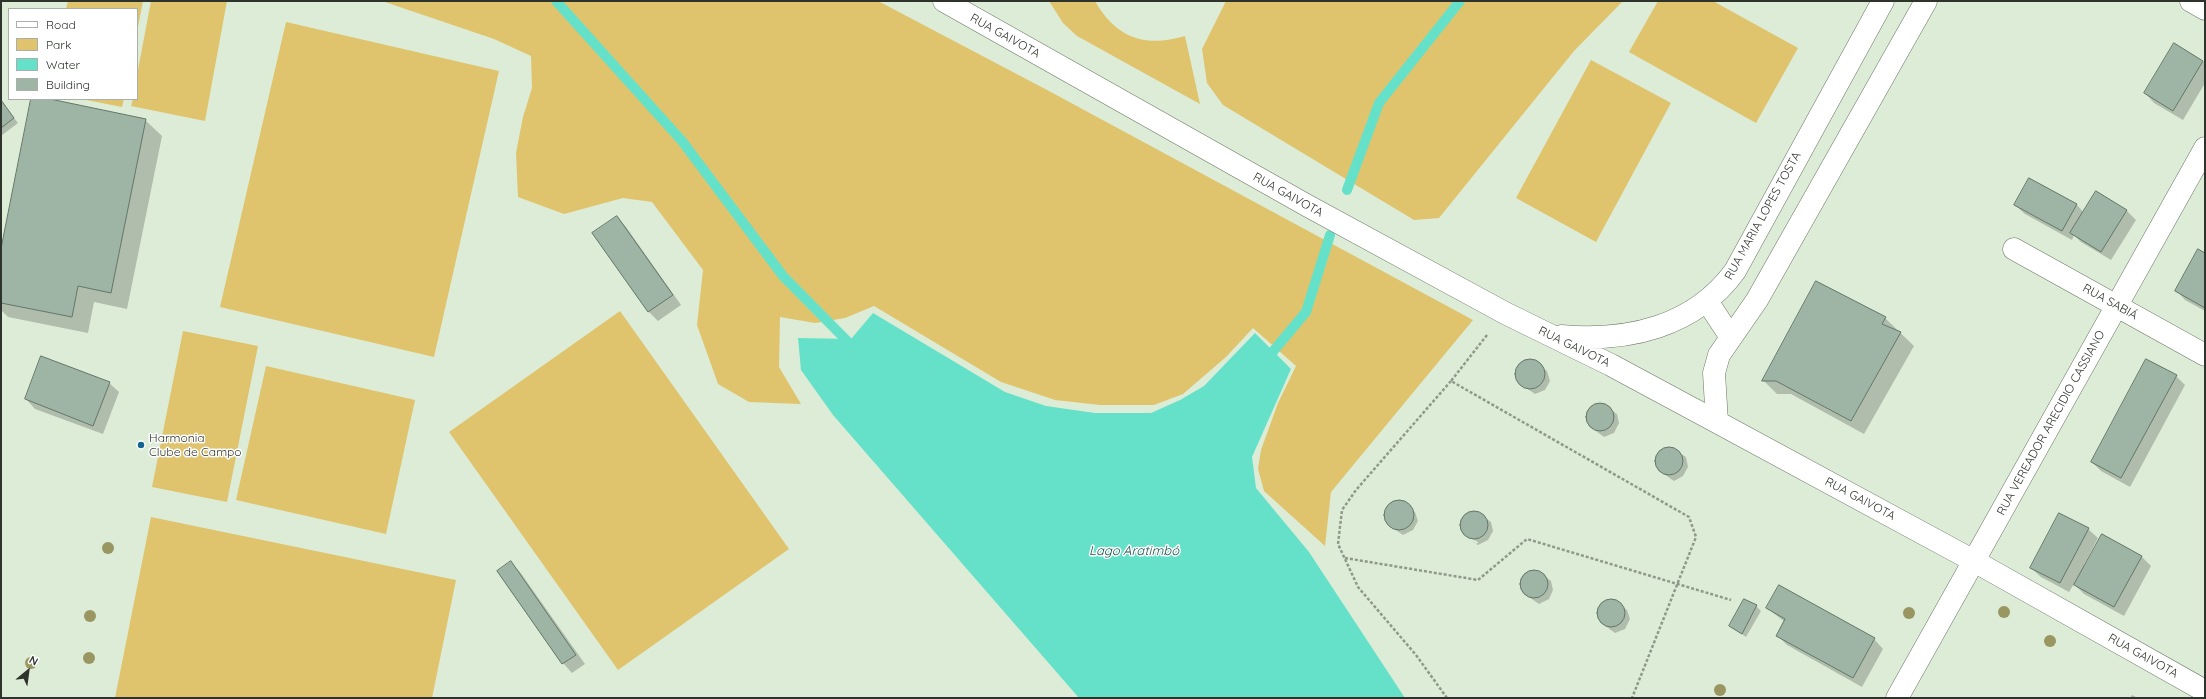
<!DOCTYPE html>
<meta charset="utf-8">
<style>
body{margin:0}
#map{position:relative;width:2206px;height:699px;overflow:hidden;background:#ddecd7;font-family:Quicksand,sans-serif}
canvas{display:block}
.frame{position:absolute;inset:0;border:2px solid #2e342c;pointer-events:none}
.legend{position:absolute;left:8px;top:8px;width:130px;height:92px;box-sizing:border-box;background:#fff;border:1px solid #abaeab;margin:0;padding:5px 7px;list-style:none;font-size:12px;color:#2e342c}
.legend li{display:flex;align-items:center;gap:8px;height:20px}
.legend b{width:20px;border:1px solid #abaeab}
.north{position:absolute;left:8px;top:651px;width:40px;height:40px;-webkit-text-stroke:3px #fff;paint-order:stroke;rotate:29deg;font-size:11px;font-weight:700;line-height:16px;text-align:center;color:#2e342c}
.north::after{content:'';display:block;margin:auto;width:14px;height:18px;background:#2e342c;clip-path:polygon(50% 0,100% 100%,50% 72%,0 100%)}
</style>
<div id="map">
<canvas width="2206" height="699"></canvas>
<div class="frame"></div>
<ul class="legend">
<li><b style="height:5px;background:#fff"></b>Road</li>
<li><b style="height:11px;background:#dfc46d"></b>Park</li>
<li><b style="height:11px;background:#66e1c9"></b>Water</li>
<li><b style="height:11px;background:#9eb4a5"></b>Building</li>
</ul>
<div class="north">N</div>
</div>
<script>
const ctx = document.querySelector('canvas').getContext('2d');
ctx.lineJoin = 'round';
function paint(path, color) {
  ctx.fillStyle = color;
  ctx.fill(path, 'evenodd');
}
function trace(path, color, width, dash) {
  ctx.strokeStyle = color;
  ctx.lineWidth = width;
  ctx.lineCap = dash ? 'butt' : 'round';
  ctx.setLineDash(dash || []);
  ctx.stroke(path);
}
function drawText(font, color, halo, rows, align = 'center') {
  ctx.font = font + ' Quicksand,sans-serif';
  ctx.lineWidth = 3;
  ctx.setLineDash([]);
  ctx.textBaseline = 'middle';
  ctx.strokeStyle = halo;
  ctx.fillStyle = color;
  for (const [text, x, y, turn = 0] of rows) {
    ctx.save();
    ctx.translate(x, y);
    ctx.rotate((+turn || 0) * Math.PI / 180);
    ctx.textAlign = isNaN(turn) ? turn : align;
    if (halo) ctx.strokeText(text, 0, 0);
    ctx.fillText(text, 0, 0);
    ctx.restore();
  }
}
const green = new Path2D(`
 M68,1H143L137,32V9H66Z
 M151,1H227L205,121L131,106L133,99H137V75Z
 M382,1H878L1049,91L1473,320L1331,492L1325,546L1264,491L1258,469L1261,450L1278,403L1296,366L1253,328L1226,357L1183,394L1154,405H1100L1055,400L1001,382L874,306L845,318L815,323L780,317L779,367L801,404L749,402L718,384L697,325L703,270L652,202L623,198L564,214L518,197L516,153L523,117L532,88L531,56L494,39Z
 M1049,1H1095C1116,38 1145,48 1185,36L1200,104L1077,36L1063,23Z
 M1226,1H1623L1574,51L1439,218L1414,220L1223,105L1207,83L1202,49Z
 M1658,1H1713L1798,48L1756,123L1629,52Z
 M286,22L499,71L434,357L220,307Z
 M1591,60L1671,103L1596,242L1516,198Z
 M81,99H124L122,107Z
 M620,311L789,549L618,670L449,432Z
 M183,331L258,346L227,502L152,487Z
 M266,366L415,400L386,534L236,500Z
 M151,517L456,580L432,698H115Z`);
const water = new Path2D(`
 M873,313L1005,392L1046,406L1095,413H1151L1180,400L1204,386L1255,333L1291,369L1252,457L1256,488L1309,552L1405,698H1079L833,415L801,370L798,338L851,339Z`);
const shadow = new Path2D(`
 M2203,61L2205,64V83L2183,120L2154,103L2145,93Z
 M32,99H45L145,120L162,136L127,309L94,302L88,333L8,317L1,310V254Z
 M1,101L18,123L1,136Z
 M2029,179L2077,205L2084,213L2126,210L2136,220L2111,260L2081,242L2074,235L2072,240L2025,214L2015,205Z
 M617,217L626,227L681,305L658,321L649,312L594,234Z
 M2205,254V311L2185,300L2176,290Z
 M1885,318L1914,346L1864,434L1791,394H1777L1764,381Z
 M1531,360L1547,371L1550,381L1545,390L1535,394L1519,383L1517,371L1522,362Z
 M2176,376L2185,385L2130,487L2101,471L2092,462Z
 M109,383L119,392L103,434L35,409L26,399Z
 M1601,403L1617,414L1619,423L1614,433L1604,437L1589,426L1587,414L1592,405Z
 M1670,447L1686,457L1688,467L1683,476L1674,481L1658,470L1656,458L1661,449Z
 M1399,500L1415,512L1418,521L1413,530L1403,535L1387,524L1385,512L1391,502Z
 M1475,511L1491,522L1493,531L1488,540L1478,545L1468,539L1477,544L1478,542L1463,534L1461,522L1466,513Z
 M2088,529L2098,538L2084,565L2085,566L2102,535L2142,557L2151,566L2124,616L2084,594L2074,584L2069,592L2041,577L2031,568Z
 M510,562L520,572L585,664L572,673L563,663Z
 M1535,570L1551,581L1553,590L1549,599L1539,604L1523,593L1521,581L1527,572Z
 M1611,599L1627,610L1630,619L1625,629L1615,633L1600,622L1597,610L1603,601Z
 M1756,606L1761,611L1746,637L1730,626Z
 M1767,608L1874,639L1883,649L1862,687L1787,645L1777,635L1785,622Z
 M2132,695L2138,698H2130Z`);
const stream = new Path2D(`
 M556,1L682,141L783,276L854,348
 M1347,190L1379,103L1460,1
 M1265,361L1306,312L1330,235`);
const building = new Path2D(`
 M2174,43L2203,61L2173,111L2144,93Z
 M31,99H50L146,119L111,293L78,286L72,317L1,303V249Z
 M1,100L14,118L1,128Z
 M2029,178L2077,204L2062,231L2014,205Z
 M2096,191L2127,210L2101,252L2070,233Z
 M617,216L673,295L648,312L592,233Z
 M2198,249L2205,253V308L2175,291Z
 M1816,281L1886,317L1882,324L1901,332L1851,421L1776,381H1762Z
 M41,356L110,382L93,426L25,399Z
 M2146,359L2177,375L2121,478L2091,462Z
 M1515 374a15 15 0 1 1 30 0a15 15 0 1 1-30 0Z
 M1586 417a14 14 0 1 1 28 0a14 14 0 1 1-28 0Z
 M1655 461a14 14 0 1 1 28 0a14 14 0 1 1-28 0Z
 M1384 515a15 15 0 1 1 30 0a15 15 0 1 1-30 0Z
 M1460 525a14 14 0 1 1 28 0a14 14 0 1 1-28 0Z
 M2059,513L2089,528L2060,583L2030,568Z
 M2102,534L2142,556L2114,607L2074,585Z
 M511,561L576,655L562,664L497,571Z
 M1520 584a14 14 0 1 1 28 0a14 14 0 1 1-28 0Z
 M1779,585L1875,638L1853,678L1776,636L1785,619L1766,608Z
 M1597 613a14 14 0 1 1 28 0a14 14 0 1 1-28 0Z
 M1744,599L1757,605L1742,634L1729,626Z`);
const path = new Path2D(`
 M1487,335L1451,381L1689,517L1696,537L1632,698
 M1345,558L1478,580L1527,539L1731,600
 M1447,698L1416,655L1358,587L1338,544L1342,510L1356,490L1451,381`);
const minor = new Path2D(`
 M944,1L1308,206L1505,313L1611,365L1717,422L1974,561L2205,691
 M2191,1L2205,9
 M2014,249L2205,355
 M1707,301L1730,336
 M1561,336C1628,342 1694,327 1735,271L1883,1
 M1717,422L1714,373L1719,355L1757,300L1926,1
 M1897,698L2205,148`);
const trees = [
 [108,548],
 [2004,612],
 [1909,613],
 [90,616],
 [2050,641],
 [89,658],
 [31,663],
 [1720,690]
];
const markers = [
 [141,445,4,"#136496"]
];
const streetNames = [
 ["RUA GAIVOTA",1005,36,29],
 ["RUA GAIVOTA",1288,195,29],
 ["RUA MARIA LOPES TOSTA",1763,216,-61],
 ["RUA SABIÁ",2110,302,29],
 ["RUA GAIVOTA",1574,347,26],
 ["RUA VEREADOR ARECIDIO CASSIANO",2051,423,-61],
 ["RUA GAIVOTA",1860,499,28],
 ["RUA GAIVOTA",2143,656,29]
];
const poiNames = [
 ["Harmonia",149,438],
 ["Clube de Campo",149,452]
];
const waterNames = [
 ["Lago Aratimbó",1134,551]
];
paint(green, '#dfc46d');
paint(water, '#66e1c9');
paint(shadow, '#0003');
trace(stream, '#66e1c9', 10);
paint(building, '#9eb4a5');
trace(building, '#627669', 1);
trace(minor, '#687562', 23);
trace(path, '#8e9989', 2.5, [3, 2]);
trace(minor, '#fff', 22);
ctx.fillStyle = '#999662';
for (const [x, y] of trees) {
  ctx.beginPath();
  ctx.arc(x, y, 6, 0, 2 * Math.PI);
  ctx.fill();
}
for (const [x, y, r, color] of markers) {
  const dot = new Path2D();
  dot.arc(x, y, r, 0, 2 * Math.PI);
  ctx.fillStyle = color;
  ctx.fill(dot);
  trace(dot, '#fff', 1.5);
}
drawText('12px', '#2e342c', '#fff', streetNames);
drawText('12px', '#2e342c', '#fff', poiNames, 'left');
drawText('italic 13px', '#1c5147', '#fff', waterNames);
</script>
